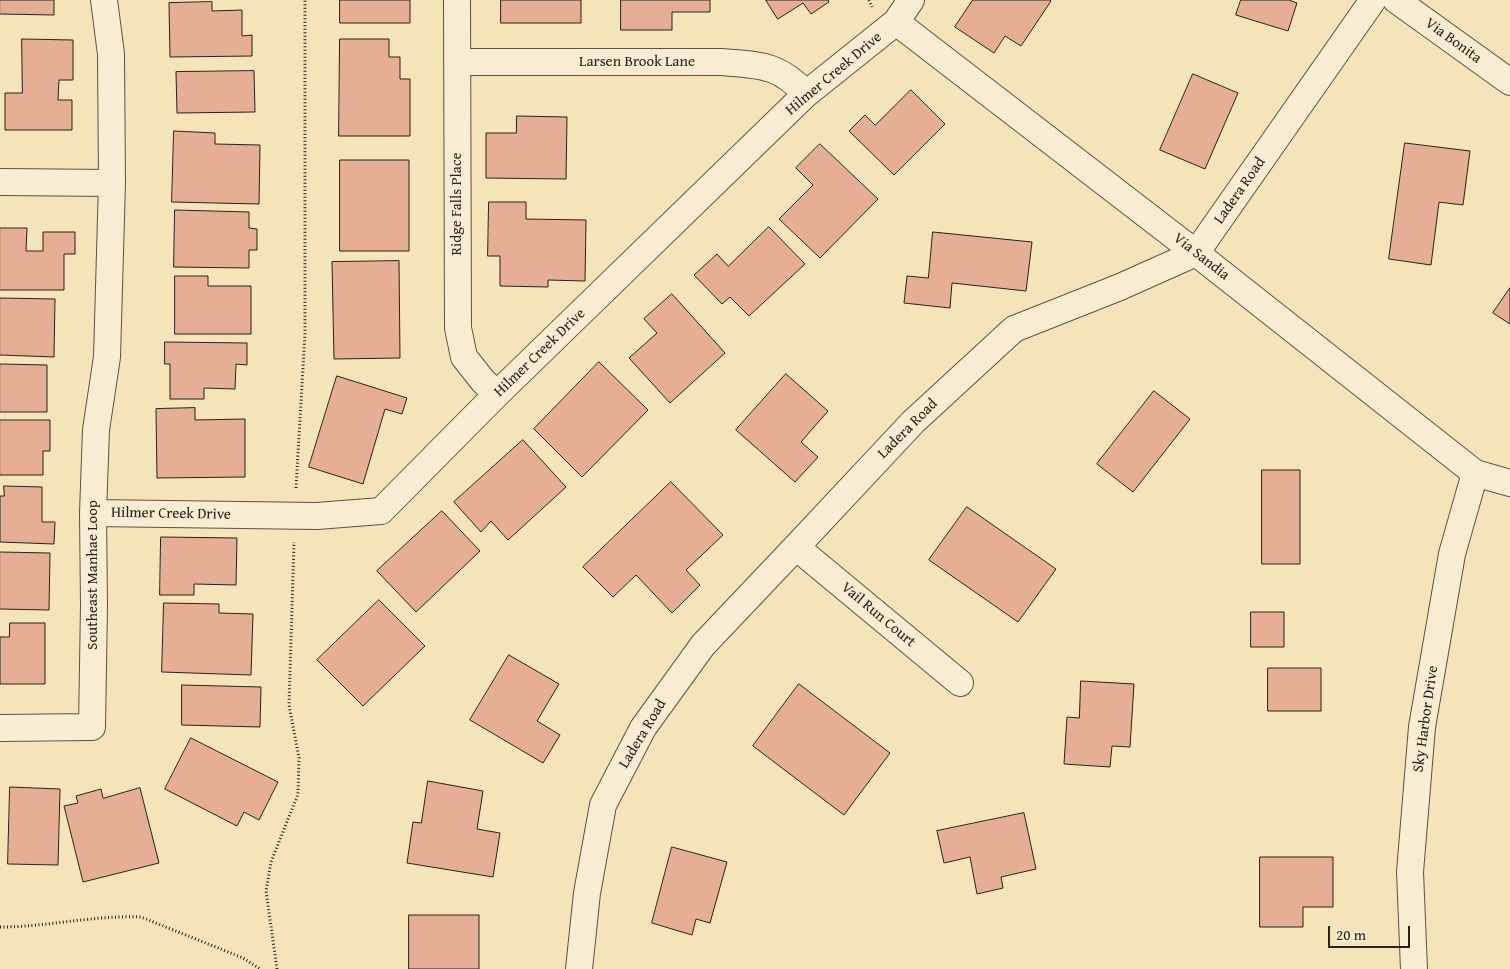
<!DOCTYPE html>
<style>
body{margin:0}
#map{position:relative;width:1510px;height:969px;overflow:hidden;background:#f5e3b9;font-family:"Gentium Book Plus",serif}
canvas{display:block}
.scale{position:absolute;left:1328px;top:926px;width:82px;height:22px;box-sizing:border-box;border:2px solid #2a2119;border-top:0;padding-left:6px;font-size:15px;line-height:18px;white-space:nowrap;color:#2a2119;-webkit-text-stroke:4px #f8edd2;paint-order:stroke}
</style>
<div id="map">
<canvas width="1510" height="969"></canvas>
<div class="scale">20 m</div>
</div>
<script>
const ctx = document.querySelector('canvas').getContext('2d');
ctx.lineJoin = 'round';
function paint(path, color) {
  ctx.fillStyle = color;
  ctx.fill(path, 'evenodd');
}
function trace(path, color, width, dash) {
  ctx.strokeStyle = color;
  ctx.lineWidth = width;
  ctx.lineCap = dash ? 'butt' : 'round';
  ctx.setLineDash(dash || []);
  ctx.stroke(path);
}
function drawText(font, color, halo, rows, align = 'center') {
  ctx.font = font + ' "Gentium Book Plus",serif';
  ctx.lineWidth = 4;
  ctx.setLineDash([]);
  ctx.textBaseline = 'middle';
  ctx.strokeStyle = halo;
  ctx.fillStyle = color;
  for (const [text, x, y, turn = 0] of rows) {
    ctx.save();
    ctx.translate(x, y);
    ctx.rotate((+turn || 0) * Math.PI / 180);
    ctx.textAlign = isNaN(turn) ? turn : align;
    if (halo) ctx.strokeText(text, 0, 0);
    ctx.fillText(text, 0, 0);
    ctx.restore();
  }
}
const building = new Path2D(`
 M0,0H54V15L0,14Z
 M340,0H410V23H340Z
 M501,0H581V23H501Z
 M621,0H710V12H672V30H621Z
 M766,0H828L829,2L811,14L803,3L778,19Z
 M973,0H1050L1051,1L1021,46L1005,36L994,53L955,27Z
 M1241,0H1289L1297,3L1288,31L1236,15Z
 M212,2V11L242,10V36L252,35V56L170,57L169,3Z
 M22,39L73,40V80H59L58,100H72V130H5V93H22Z
 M340,39H389V57H400V79H410V136H339Z
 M254,71L255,112L177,113L176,72Z
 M1193,74L1238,93L1205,169L1160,150Z
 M911,90L945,124L894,175L849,131L865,115L875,125Z
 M517,116L567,117L566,179L486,178V133H516Z
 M174,131L215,133V144L260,145L259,204L172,202Z
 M1405,143L1470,151L1463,205L1439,202L1431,265L1389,259Z
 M820,144L878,199L820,258L779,219L813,185L796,168Z
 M340,160H409V251H340Z
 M489,202H526V219L586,220L585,281L548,280V287L500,286V256H488Z
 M175,210L249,212V228L257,229V250H249V268L174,267Z
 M769,227L805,264L749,316L730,297L722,304L694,275L717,254L728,266Z
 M0,228H27L26,251H43V232H75V254H64V290H0Z
 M933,232L1032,242L1026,291L952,283L950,308L904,303L907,276L928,278Z
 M399,261L400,358L334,359L332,262Z
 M175,276H208V286H251V334H175Z
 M1510,288V324L1493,313Z
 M672,294L725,353L670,403L629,358L657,333L644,319Z
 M0,298L55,299L54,357L0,355Z
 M165,342L247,343V365L236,364L235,389L204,388V399H170V364H165Z
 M599,362L648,410L582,477L534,429Z
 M0,364L47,365V412H0Z
 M786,374L828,411L801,442L818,457L795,482L736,430Z
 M337,376L407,398L402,414L385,409L363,484L309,467Z
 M1154,391L1190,419L1133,492L1097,464Z
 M195,408V420L245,419V477L157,478L156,409Z
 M0,420H50V451H43V475H0Z
 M523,440L566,487L508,540L491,521L481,532L454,502Z
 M1262,470H1300V564H1262Z
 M671,482L723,535L686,570L700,585L672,613L636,575L613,597L583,567Z
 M4,486L42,487V522H55L54,544L0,542V496H4Z
 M967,507L1056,569L1018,622L929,560Z
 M442,511L480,551L416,612L377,571Z
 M161,537L237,538L236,585L194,584V595H160Z
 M0,552L50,553L49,610L0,609Z
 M379,600L425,646L363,706L317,660Z
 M164,603L219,604V613L253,614L251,675L162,672Z
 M1251,612H1284V647H1251Z
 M10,623H45V684H0V637H9Z
 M509,655L559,684L537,721L560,735L543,763L470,720Z
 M1268,668H1321V711H1268Z
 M1081,681L1134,684L1130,747L1112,746L1110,767L1064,764L1067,717L1079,718Z
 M799,684L890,753L844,815L753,746Z
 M182,685L261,687L260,727L182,725Z
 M191,738L278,782L259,820L244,812L237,826L165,789Z
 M428,781L483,791L477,829L500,833L493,877L407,863L413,822L421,823Z
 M10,787L60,789L58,865L8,864Z
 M140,788L159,863L83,882L64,806L78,803L76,796L101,789L103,798Z
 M1024,813L1036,869L1001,877L1003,888L977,894L970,857L944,863L937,831Z
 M672,847L727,862L710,923L696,919L692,935L652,923Z
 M1260,857H1333V907H1303V927H1260Z
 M409,915H479V969H409Z`);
const path = new Path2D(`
 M869,0L872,7
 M296,488L305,333V0
 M0,927C47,927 94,915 141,917L243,958L260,969
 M277,969L266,891L271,862L298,794L299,758L289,705L294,542`);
const street = new Path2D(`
 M457,0L458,328L464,357L483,381L497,394
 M1396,0L1510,82
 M896,22L1196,253L1475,473L1510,483
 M457,62H721C759,65 779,64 806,94
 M0,182L112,183
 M93,513L317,516L381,511L497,394L806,94L896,22L911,0
 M796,547L960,683
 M0,728L92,727L94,605L93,513L96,430L107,357L112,183L111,54L104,0
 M579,969L587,893L603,805L643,728L703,645L796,547L913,422L1014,329L1120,287L1196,253L1373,0
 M1414,969L1410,872L1422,727L1452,554L1475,473`);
const streetNames = [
 ["Via Bonita",1453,41,36],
 ["Larsen Brook Lane",637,62],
 ["Hilmer Creek Drive",834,74,-40],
 ["Ladera Road",1240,191,-55],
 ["Ridge Falls Place",457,204,-90],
 ["Via Sandia",1201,257,38],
 ["Hilmer Creek Drive",540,353,-44],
 ["Ladera Road",908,429,-45],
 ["Hilmer Creek Drive",171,514,1],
 ["Southeast Manhae Loop",93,575,-90],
 ["Vail Run Court",878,615,40],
 ["Sky Harbor Drive",1426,719,-82],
 ["Ladera Road",643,734,-59]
];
paint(building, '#e5ae95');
trace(building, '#2a2119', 1);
trace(street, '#5d5241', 28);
trace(path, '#2a2119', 3, [1, 2.5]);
trace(street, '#f8edd2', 26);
drawText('15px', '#2a2119', '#f8edd2', streetNames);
</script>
